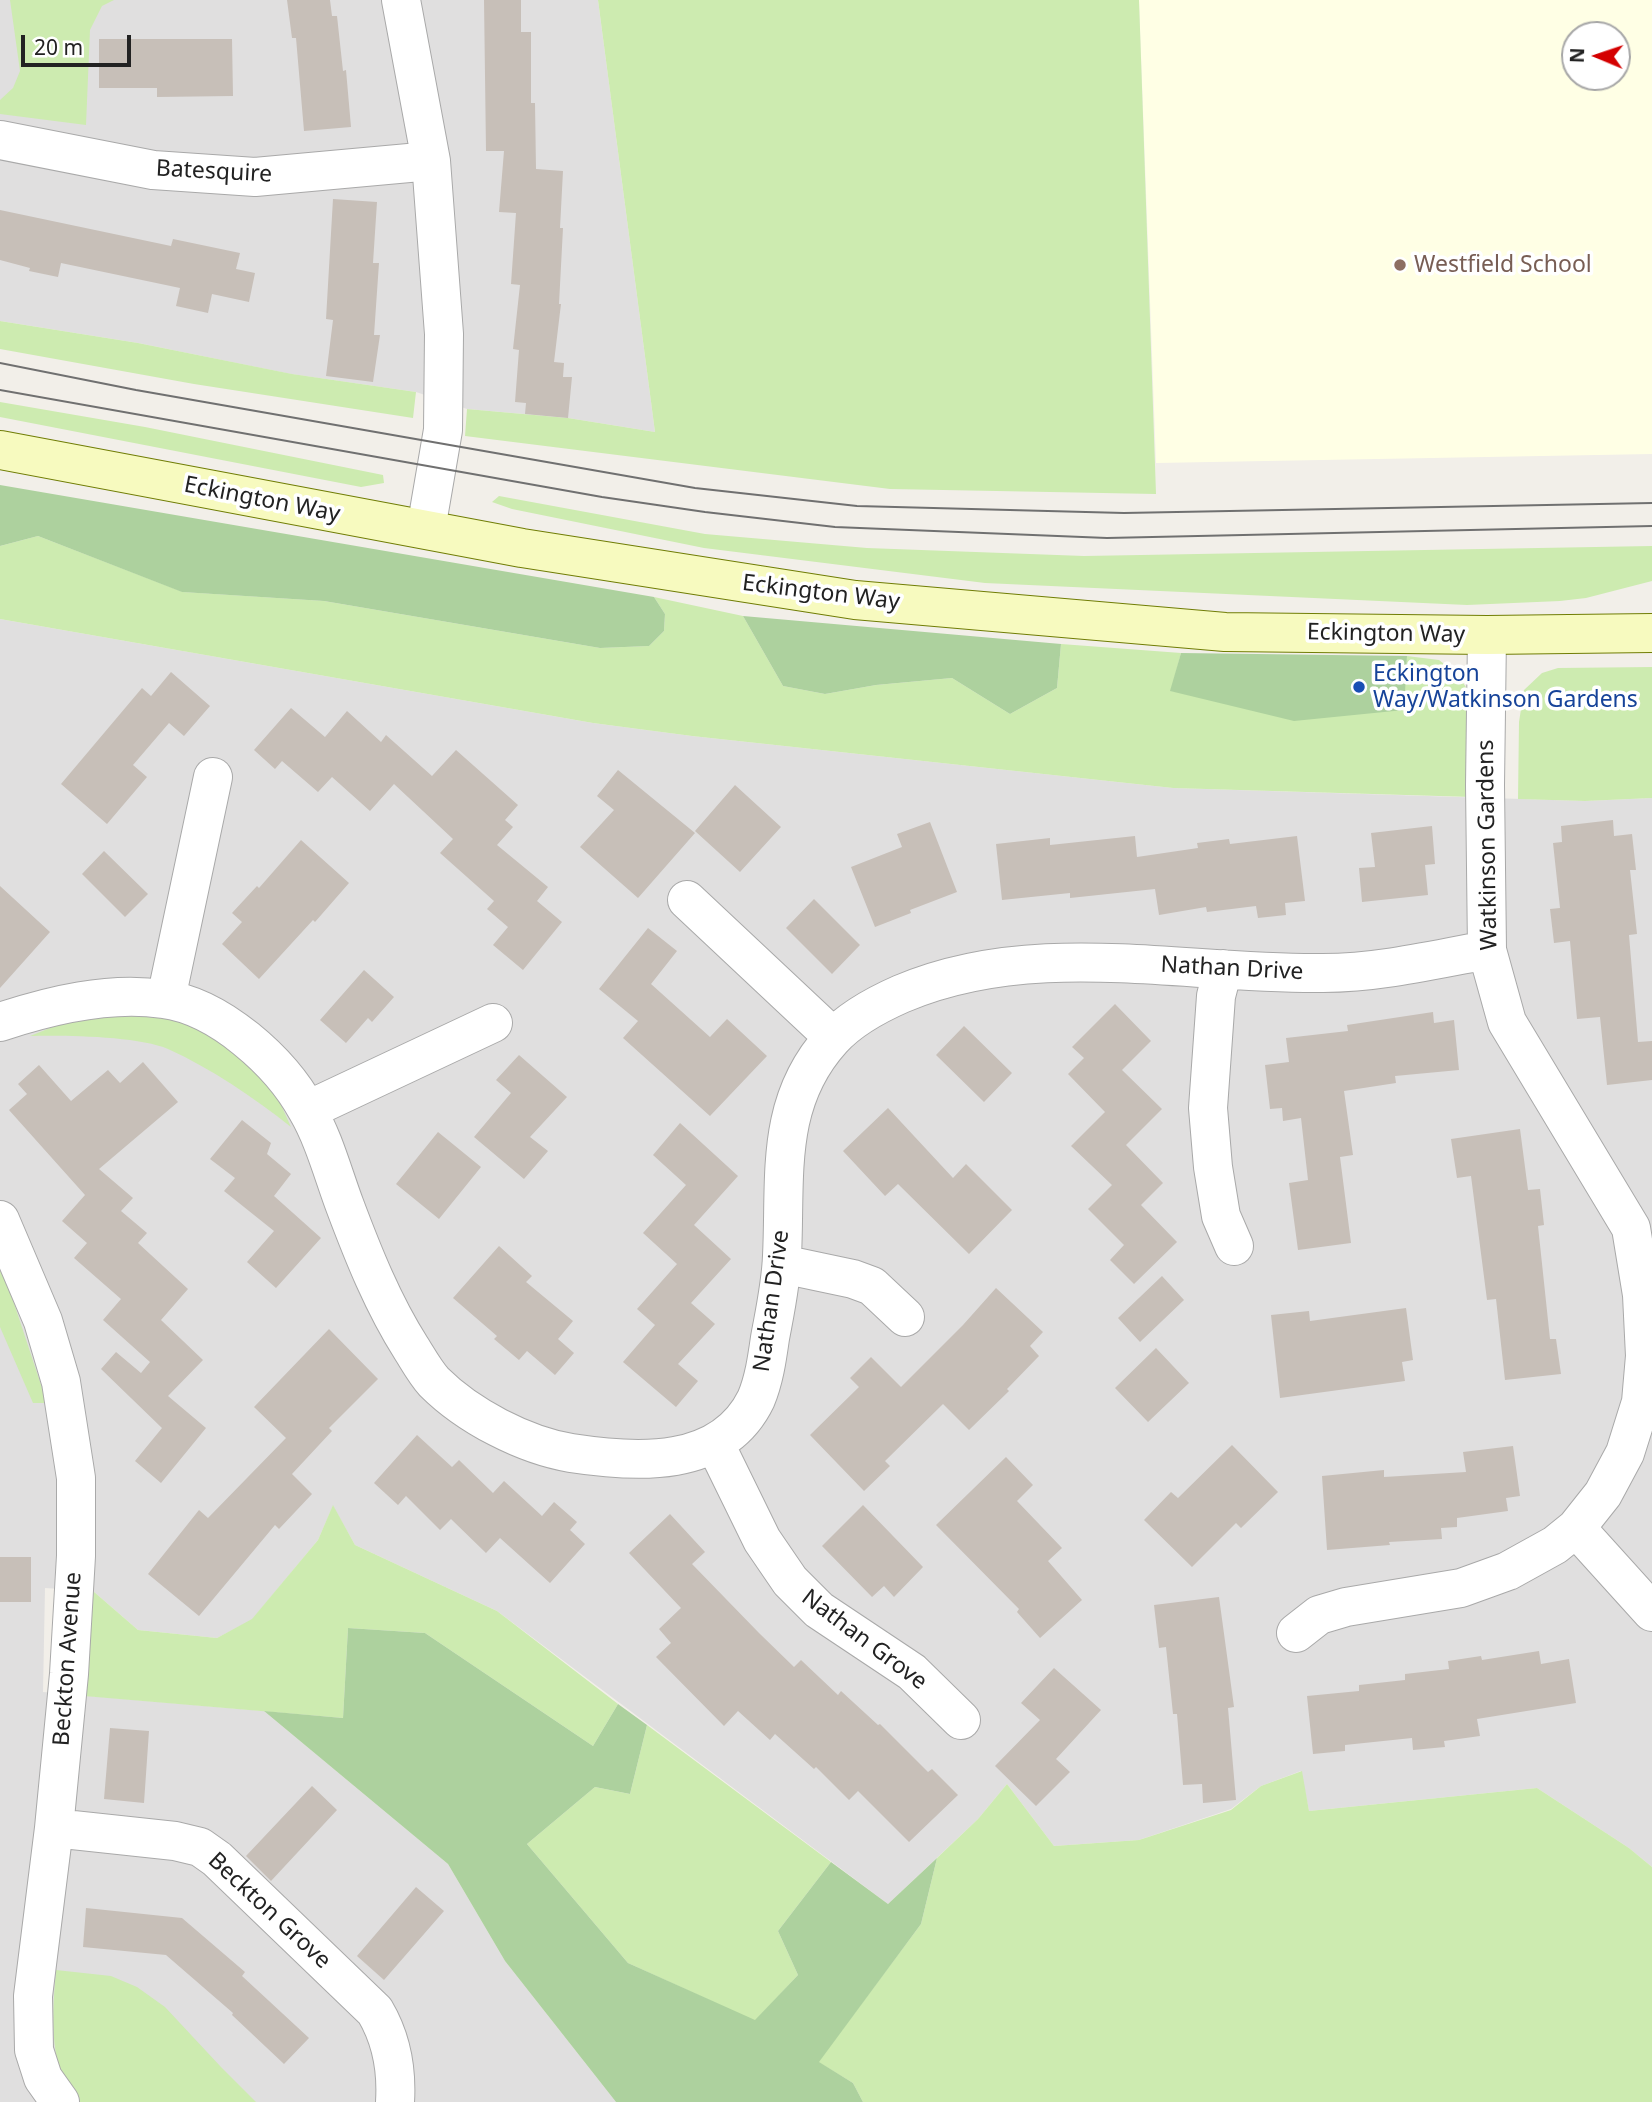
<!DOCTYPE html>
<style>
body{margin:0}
#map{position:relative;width:1652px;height:2102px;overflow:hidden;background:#f2efe9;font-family:"Noto Sans",sans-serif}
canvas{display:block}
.north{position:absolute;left:1561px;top:21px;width:70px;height:70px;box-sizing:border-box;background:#fff;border:2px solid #a7a7a7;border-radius:50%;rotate:272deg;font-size:19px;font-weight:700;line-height:28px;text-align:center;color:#222}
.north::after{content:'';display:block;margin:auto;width:24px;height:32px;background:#d40000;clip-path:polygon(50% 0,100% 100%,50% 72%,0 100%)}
.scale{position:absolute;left:21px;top:35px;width:110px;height:32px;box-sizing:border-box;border:4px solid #222;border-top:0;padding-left:9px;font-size:21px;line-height:24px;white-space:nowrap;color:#222;-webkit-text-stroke:5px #fff;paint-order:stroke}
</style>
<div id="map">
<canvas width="1652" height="2102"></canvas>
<div class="north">N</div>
<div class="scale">20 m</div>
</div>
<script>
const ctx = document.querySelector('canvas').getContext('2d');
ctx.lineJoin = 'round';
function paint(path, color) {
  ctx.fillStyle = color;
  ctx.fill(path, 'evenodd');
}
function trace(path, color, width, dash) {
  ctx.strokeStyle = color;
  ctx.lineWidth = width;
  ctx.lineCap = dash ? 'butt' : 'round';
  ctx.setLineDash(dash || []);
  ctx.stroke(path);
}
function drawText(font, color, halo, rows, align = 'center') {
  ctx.font = font + ' "Noto Sans",sans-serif';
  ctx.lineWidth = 7;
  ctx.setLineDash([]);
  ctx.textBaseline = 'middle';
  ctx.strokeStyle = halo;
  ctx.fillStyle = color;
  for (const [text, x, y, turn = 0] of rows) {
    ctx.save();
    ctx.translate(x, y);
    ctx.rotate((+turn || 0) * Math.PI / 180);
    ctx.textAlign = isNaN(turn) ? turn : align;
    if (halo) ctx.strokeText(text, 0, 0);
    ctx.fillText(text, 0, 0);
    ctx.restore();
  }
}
const residential = new Path2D(`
 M0,0H598L655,432L568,418L467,409L416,392L291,374L138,343L0,321Z
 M0,619L593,723L692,736L1173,788L1585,801L1652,798V1867L1629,1848L1537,1788L1309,1811L1301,1771L1261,1786L1231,1809L1139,1840L1054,1846L1007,1784L978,1819L888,1904L497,1611L355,1545L333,1506L318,1540L252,1620L217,1638L138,1630L93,1591L45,1588L43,1692L264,1711L448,1864L505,1961L616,2102H0Z`);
const education = new Path2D(`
 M1139,0H1652V454L1156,463ZM1575,35H1617V77H1575Z`);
const grass = new Path2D(`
 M10,0H114L102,6L90,30L86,125L0,114V100L13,88L20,71Z
 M598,0H1139L1156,494L890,489L465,436L467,409L568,418L655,432Z
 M0,321L138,343L292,374L416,392L413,418L194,384L0,349Z
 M0,402L145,427L383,475L384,483L361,487L0,417Z
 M499,496L705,534L867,548L1084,556L1652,546V581L1586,598L1560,601L1467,605L985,583L704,548L512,509L492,502Z
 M38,536L183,592L324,601L600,648L649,646L664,631L665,614L654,597L743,616L783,686L825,694L876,685L952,678L1010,714L1057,688L1061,644L1181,653L1171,691L1403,710L1407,656L1439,660L1457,674L1472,696V797L1173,788L692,736L593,723L0,619V546Z
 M1652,667V798L1585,801L1518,799L1519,722L1524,690L1542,673L1558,668Z
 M124,1015L180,1020L230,1043L273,1087L291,1127C253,1097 212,1069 168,1049C139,1036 62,1035 30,1036L70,1020Z
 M0,1270L11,1294L47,1403H33L0,1327Z
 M333,1505L355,1545L497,1611L618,1704L593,1746L425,1633L348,1628L343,1718L84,1696L93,1591L138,1630L217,1638L252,1619L318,1540Z
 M647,1725L831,1862L778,1931L798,1975L755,2021L628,1963L527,1844L595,1787L630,1794Z
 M1302,1771L1309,1811L1537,1788L1629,1848L1652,1867V2102H863L853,2083L818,2062L921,1924L937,1858L978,1819L1007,1784L1054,1846L1139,1840L1231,1810L1261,1786Z
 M56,1970L111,1976L137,1987L165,2007L221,2067L256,2102H80C76,2097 69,2091 66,2085C49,2052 53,2005 56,1970Z`);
const forest = new Path2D(`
 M0,485L654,597L665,614L664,631L649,646L600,648L324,601L182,592L38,536L0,546Z
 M743,616L1061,644L1057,688L1010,714L952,678L876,685L825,694L783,686Z
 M1181,653L1407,656L1404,710L1294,721L1170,691Z
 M348,1628L425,1633L593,1746L618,1704L647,1725L630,1794L595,1787L527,1844L628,1963L755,2020L798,1975L778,1931L831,1862L888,1904L937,1858L921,1924L819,2062L853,2083L863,2102H616L505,1961L448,1864L264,1711L343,1718Z`);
const building = new Path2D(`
 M287,0H330L332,16H337L343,71L346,70L351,127L304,131L296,38H292Z
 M484,0H521V32H531V103H535L536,169L563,171L560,228H563L559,304H561L554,362L564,363L563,377H572L568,418L525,414L526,403L515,402L519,350L513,349L520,285L511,284L516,213L499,212L504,151H486Z
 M99,39H232L233,96L157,97V88H99Z
 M333,199L377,202L373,263H379L374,335H380L373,382L326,376L333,320L326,319Z
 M0,210L171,246L173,239L240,253L236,269L255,273L249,302L212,294L208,313L176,306L180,288L61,263L58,277L29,271L30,268L0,260Z
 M171,672L210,706L184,736L169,723L133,765L147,777L107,824L61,784L142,688L151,696Z
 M291,708L325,737L347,711L381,742L386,735L432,776L456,750L518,805L505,820L513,827L497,845L548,887L537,901L562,922L523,970L493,945L508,927L487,909L494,901L440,853L453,839L394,784L370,811L332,777L318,792L282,761L275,769L254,750Z
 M618,770L695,833L638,898L580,847L614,810L597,796Z
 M735,785L781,827L740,872L695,831Z
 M1613,820L1614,836L1632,834L1636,870H1630L1637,934L1629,935L1638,1042L1652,1041V1080L1607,1085L1600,1017L1577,1019L1570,941L1554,943L1550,909L1560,908L1553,843L1562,842L1561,826Z
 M930,822L957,892L910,910L911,913L875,927L851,867L902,847L897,834Z
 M1432,826L1435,864L1425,865L1428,895L1362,902L1359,868L1375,867L1371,833Z
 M1135,836L1137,857L1198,848L1197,843L1229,839L1230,844L1297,836L1305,901L1285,903L1286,915L1258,918L1256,906L1207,912L1206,907L1159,915L1155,889L1070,898V893L1002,900L996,844L1050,838V845Z
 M301,840L349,883L315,922L313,920L259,979L222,944L242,922L232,913L257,886L259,888Z
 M104,851L148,894L125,917L82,874Z
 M0,886L50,932L0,988Z
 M814,899L860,945L832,974L786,928Z
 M648,928L677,951L651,984L710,1037L727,1019L767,1056L710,1116L623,1038L638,1021L599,989Z
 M364,970L394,997L372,1022L368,1018L346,1043L320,1020Z
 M1115,1004L1151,1041L1122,1070L1162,1109L1126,1145L1163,1183L1141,1205L1177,1242L1134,1284L1110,1260L1124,1245L1088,1209L1112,1185L1071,1146L1105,1112L1068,1074L1084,1058L1072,1047Z
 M1433,1012L1434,1023L1454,1020L1459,1070L1395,1076L1396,1083L1344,1091L1353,1155L1340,1157L1351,1243L1298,1250L1289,1183L1308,1180L1301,1118L1283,1121L1282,1108L1270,1109L1265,1065L1289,1062L1286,1038L1348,1031L1347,1025Z
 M964,1026L1012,1073L984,1102L936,1055Z
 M519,1055L567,1097L530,1137L548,1151L524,1179L474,1137L511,1093L496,1080Z
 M143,1062L178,1102L99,1169L133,1198L121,1211L147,1233L138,1243L188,1289L161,1320L203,1360L168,1396L206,1428L161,1483L135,1461L162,1428L101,1369L116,1352L141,1373L150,1362L103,1320L121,1299L74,1258L87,1243L62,1221L85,1195L9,1110L27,1094L18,1084L39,1065L71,1101L108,1070L120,1083Z
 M888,1108L953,1178L966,1164L1012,1210L969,1254L898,1184L885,1196L843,1151Z
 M242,1120L271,1143L267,1154L291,1174L274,1196L321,1238L276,1288L247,1262L274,1231L224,1191L235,1178L210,1159Z
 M680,1123L738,1176L694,1225L731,1259L691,1303L715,1324L678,1364L698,1381L676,1407L623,1362L655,1325L637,1309L677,1264L643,1233L686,1185L653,1155Z
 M1520,1129L1528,1190L1540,1189L1544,1225L1538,1226L1550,1339H1556L1561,1374L1505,1380L1496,1299L1487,1300L1471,1176L1457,1178L1451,1139Z
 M438,1132L481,1167L439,1219L396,1184Z
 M499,1246L532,1276L526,1282L573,1321L558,1339L574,1353L555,1375L527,1351L519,1360L494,1339L497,1336L453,1298Z
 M1162,1276L1184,1300L1140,1342L1118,1318Z
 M996,1288L1043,1332L1030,1346L1039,1356L1007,1389L1009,1391L969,1430L943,1404L885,1461L890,1466L864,1491L810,1435L859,1387L850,1378L871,1357L901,1387L963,1325Z
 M1406,1308L1413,1360L1402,1362L1405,1381L1280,1398L1271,1315L1309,1311L1310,1321Z
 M329,1329L378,1379L329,1428L332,1431L292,1474L312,1494L279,1529L275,1525L199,1616L148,1574L199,1510L208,1518L286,1438L254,1407Z
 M1156,1348L1189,1383L1148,1422L1115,1388Z
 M417,1435L452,1467L459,1460L493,1493L504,1481L542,1516L554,1502L577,1522L570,1530L585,1544L550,1583L500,1538L486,1553L451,1519L440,1530L406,1496L398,1505L374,1483Z
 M1232,1445L1278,1492L1241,1528L1236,1523L1192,1567L1144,1520L1171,1492L1178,1498Z
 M1513,1446L1520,1496L1506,1498L1508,1511L1457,1518V1527L1441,1528L1442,1539L1389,1542L1390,1545L1327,1550L1322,1476L1384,1470V1477L1466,1472L1463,1452Z
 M1006,1457L1033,1485L1017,1501L1062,1548L1048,1561L1082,1600L1040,1638L1017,1612L1019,1609L936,1525Z
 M863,1505L923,1567L894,1597L884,1586L872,1597L822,1546Z
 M670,1514L705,1552L692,1564L759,1633L794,1667L801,1660L838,1695L841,1691L878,1725L880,1724L928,1772L932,1769L958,1795L909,1842L858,1791L849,1800L816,1767L814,1769L775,1734L770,1740L738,1711L724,1726L656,1657L671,1643L659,1629L681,1608L629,1553Z
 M0,1557H31V1602H0Z
 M1219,1597L1234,1707L1228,1708L1236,1800L1203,1803L1202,1784L1183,1785L1177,1714H1173L1166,1647L1159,1648L1154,1605Z
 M1539,1651L1541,1664L1569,1659L1576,1703L1477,1719L1480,1736L1444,1741L1445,1747L1413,1750L1412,1738L1345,1745V1751L1313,1754L1307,1696L1359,1691V1685L1405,1680V1674L1449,1669L1448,1661L1481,1656L1482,1660Z
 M1054,1668L1101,1710L1056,1759L1070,1772L1036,1806L995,1766L1040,1720L1021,1703Z
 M110,1728L149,1731L144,1803L104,1799Z
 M312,1786L337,1810L271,1881L246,1856Z
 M416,1887L444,1911L384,1980L357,1956Z
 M86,1908L182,1918L245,1972L242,1976L309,2038L284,2064L232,2015L233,2013L166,1955L83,1947Z`);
const street = new Path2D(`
 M401,0L431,161L444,334L443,430L426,529
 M0,140L153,170L255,177L431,161
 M687,900L833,1037
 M1223,969L1216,996L1208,1108L1213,1167L1221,1216L1234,1246
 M166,999L213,777
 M0,1022C51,1005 109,991 163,999C219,1006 281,1062 307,1110C324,1139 333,1174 345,1206C363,1254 383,1304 411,1348C418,1359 425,1372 434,1382C468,1416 524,1445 571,1453C636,1463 722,1469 756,1399C764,1380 767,1359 770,1338C775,1311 781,1284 782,1256C786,1177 774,1103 832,1039C850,1019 876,1005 901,994C1034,937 1183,975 1323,973C1377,973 1434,960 1487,950
 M308,1110L493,1023
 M0,1220L43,1321L61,1382L76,1478V1556L69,1674L54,1828L33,1996L34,2050L43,2078L60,2102
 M782,1264L853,1279L872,1286L905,1317
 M715,1444L762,1540L790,1581L819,1610L912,1672L961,1720
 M1576,1528L1652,1612
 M1296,1633L1319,1615L1346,1607L1461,1588L1508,1571L1555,1545L1576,1528L1603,1494L1625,1453L1641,1402L1645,1356L1642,1295L1631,1228L1507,1022L1487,950L1485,785L1487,635
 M54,1828L175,1841L200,1847L217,1859L375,2011C391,2038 397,2070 395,2102`);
const secondary = new Path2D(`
 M0,450L522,548L855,600L1225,632L1487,635L1652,633`);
const tram = new Path2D(`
 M0,363L136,390L695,488L857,506L1124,513L1652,503
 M0,390L602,497L705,512L835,527L1107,538L1652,526`);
const markers = [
 [1400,265,7,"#8d6e63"],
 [1359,687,7,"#1a4fb4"]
];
const streetNames = [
 ["Batesquire",214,172,3],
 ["Eckington Way",262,500,11],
 ["Eckington Way",821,593,7],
 ["Eckington Way",1386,634,1],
 ["Watkinson Gardens",1488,845,-91],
 ["Nathan Drive",1232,969,3],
 ["Nathan Drive",772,1301,-82],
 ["Nathan Grove",864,1640,37],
 ["Beckton Avenue",68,1659,-86],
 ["Beckton Grove",269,1911,43]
];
const educationNames = [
 ["Westfield School",1414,265]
];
const transitNames = [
 ["Eckington",1373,674],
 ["Way/Watkinson Gardens",1373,700]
];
paint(residential, '#e0dfdf');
paint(education, '#ffffe5');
paint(grass, '#cdebb0');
paint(forest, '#add19e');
paint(building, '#c7bfb8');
trace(street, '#a9a9a9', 40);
trace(secondary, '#707d05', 40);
trace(street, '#fff', 38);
trace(secondary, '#f7fabf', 38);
trace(tram, '#707070', 2);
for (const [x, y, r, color] of markers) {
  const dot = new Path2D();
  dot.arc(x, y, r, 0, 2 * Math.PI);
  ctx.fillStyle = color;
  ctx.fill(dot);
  trace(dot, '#fff', 2.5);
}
drawText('23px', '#222', '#fff', streetNames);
drawText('23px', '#785e54', '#fff', educationNames, 'left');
drawText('23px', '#164399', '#fff', transitNames, 'left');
</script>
